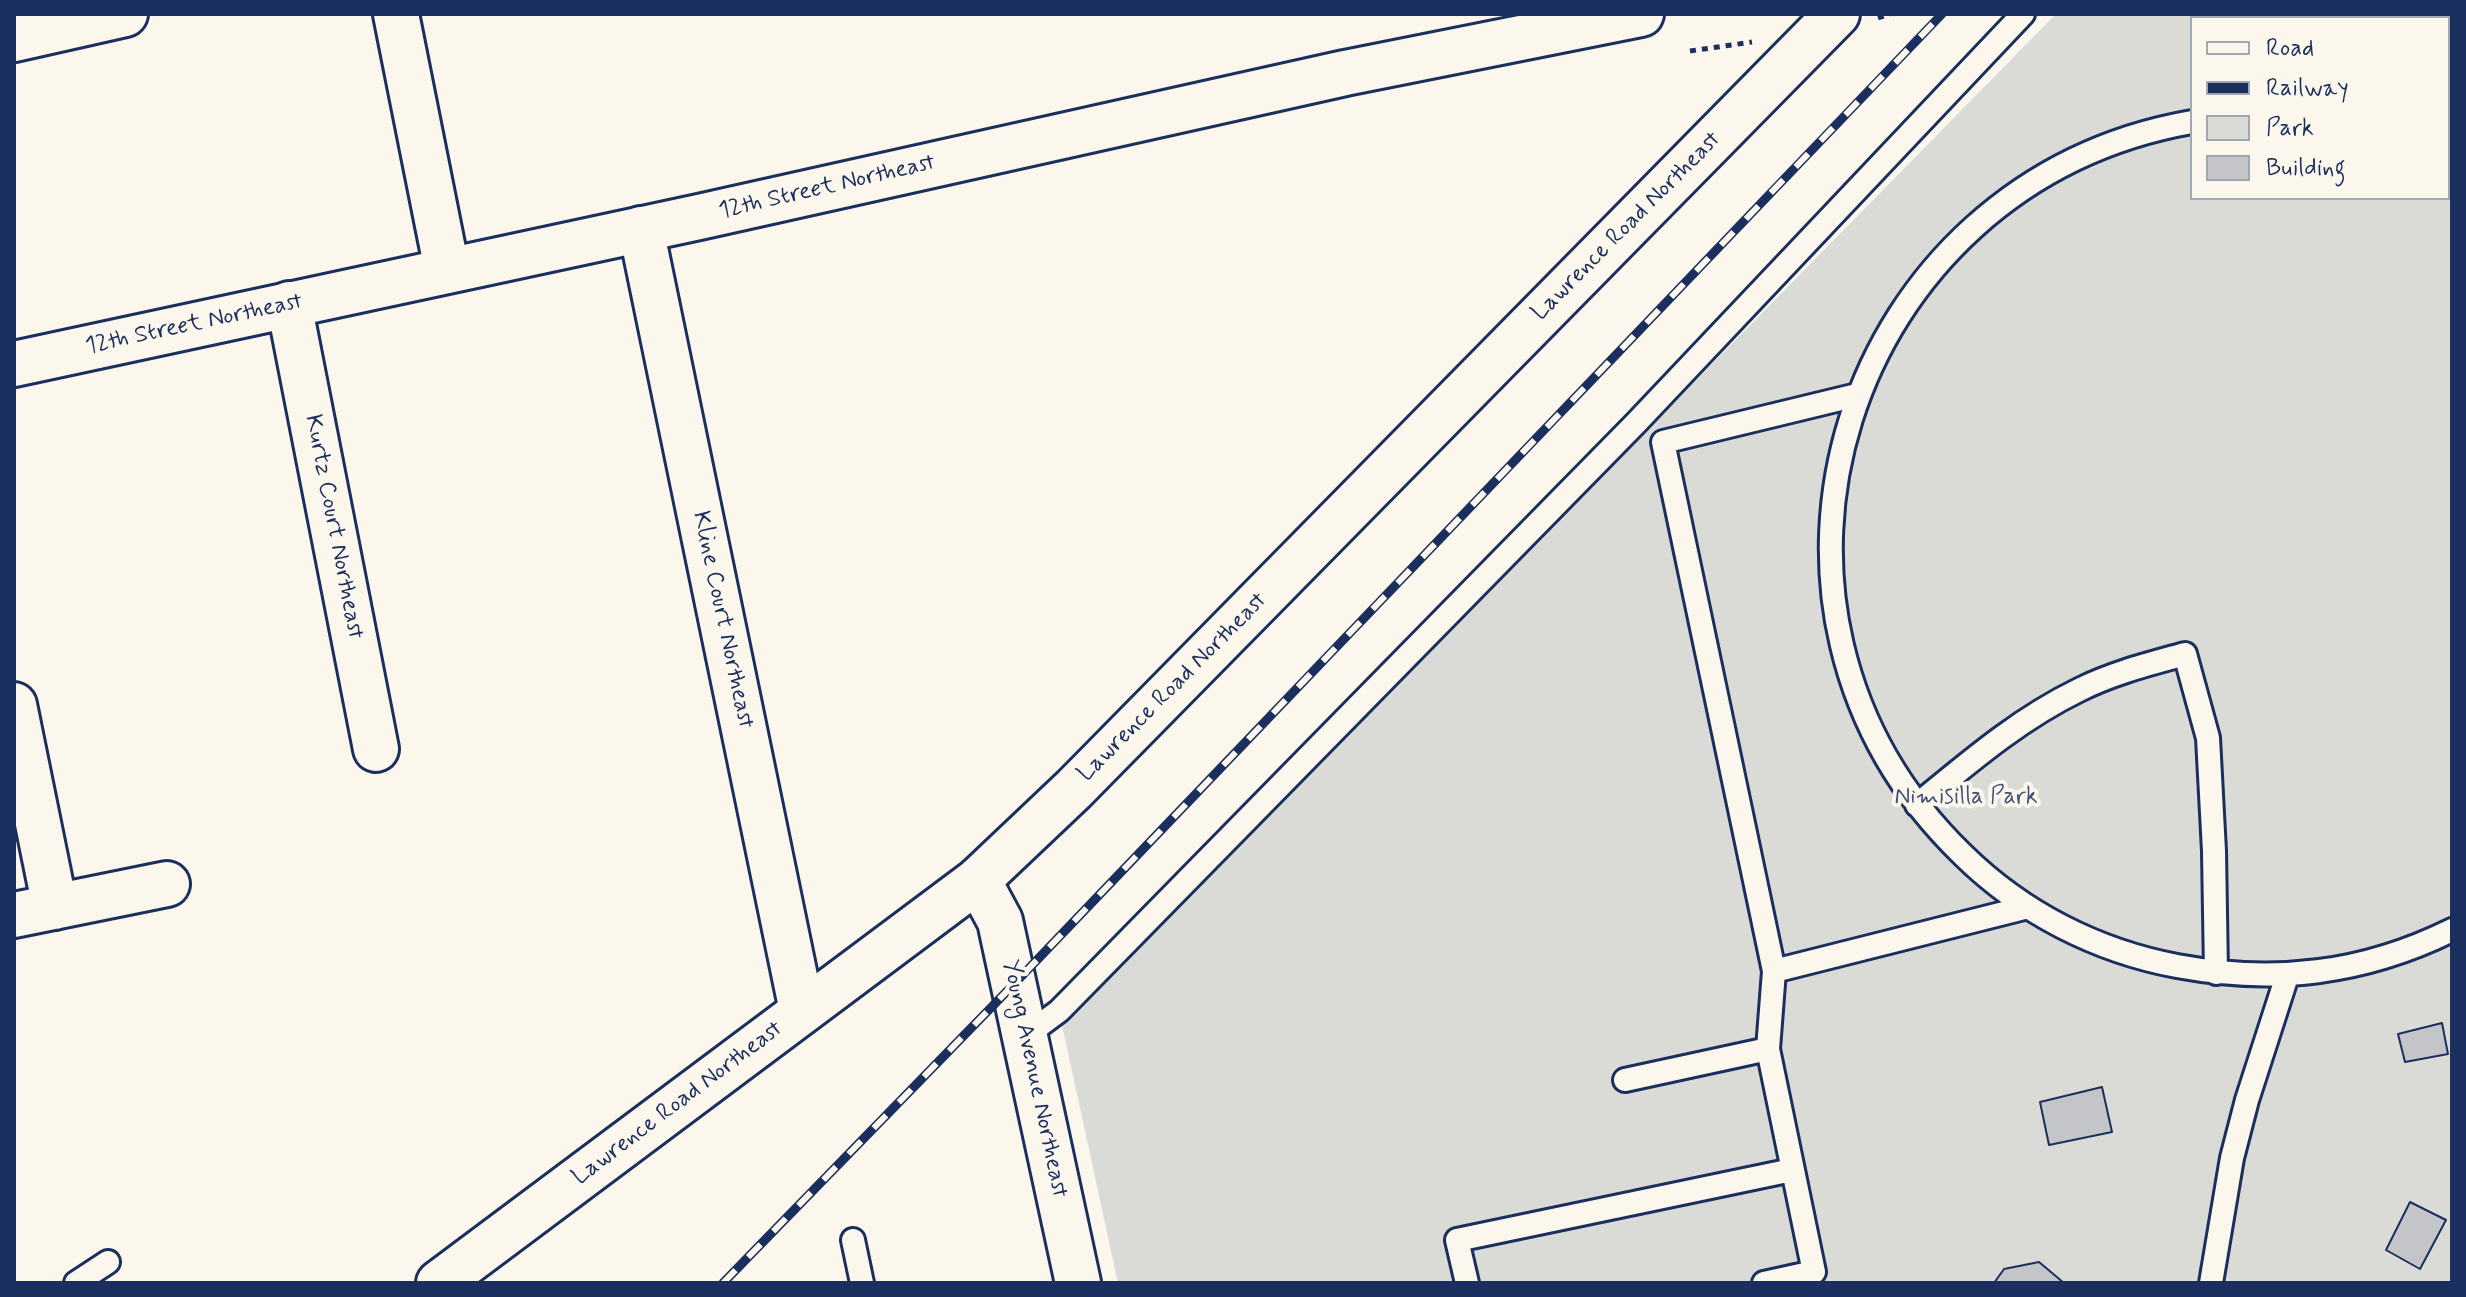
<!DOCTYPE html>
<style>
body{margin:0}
#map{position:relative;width:2466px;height:1297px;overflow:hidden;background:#fbf7ec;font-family:Mynerve,sans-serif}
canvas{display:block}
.frame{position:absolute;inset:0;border:16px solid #1b2f5e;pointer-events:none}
.legend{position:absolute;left:2190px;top:16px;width:260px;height:184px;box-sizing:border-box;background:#fbf7ec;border:2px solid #a1a7b3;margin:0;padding:10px 14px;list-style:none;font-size:24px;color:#1b2f5e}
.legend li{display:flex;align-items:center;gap:16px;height:40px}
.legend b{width:40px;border:2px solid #a1a7b3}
</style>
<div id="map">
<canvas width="2466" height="1297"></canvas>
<div class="frame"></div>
<ul class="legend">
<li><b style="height:10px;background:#fbf7ec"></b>Road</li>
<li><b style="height:10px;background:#1b2f5e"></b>Railway</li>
<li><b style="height:22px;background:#dadad7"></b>Park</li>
<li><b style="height:22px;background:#c3c5c9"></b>Building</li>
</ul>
</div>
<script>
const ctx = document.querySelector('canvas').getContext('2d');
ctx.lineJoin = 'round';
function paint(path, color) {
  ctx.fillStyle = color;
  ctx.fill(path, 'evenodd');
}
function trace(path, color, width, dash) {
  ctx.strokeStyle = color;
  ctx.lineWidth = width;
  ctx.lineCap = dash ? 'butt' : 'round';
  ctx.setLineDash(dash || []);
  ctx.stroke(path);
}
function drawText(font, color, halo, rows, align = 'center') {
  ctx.font = font + ' Mynerve,sans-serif';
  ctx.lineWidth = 8;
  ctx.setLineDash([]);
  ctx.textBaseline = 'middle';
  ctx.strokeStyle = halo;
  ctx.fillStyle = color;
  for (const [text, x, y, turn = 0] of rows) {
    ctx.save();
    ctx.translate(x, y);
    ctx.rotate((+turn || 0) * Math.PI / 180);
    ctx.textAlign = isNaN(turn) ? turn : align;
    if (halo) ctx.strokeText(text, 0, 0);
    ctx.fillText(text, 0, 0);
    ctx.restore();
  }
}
const green = new Path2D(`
 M2056,14H2452V1283H1118L1062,1025ZM2192,18H2448V198H2192Z`);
const building = new Path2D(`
 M2442,1023L2448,1054L2405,1062L2398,1034Z
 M2102,1087L2112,1132L2049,1145L2040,1102Z
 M2410,1202L2446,1220L2420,1269L2386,1250Z
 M2039,1262L2064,1283H1994L2004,1269Z`);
const path = new Path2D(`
 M1878,18L1890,14
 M1690,51L1752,42`);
const lane = new Path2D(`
 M2192,122C1844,183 1707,608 1963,855C2022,913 2097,951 2177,966C2274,984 2363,974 2452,930
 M2448,158L2452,160
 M1917,805C1968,763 2019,719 2079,690C2113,673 2149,664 2185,654L2208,738L2214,851L2216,973
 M1774,971L2028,907
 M1024,1037L1059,1011L1636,423L2023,14
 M1625,1080L1768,1049
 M853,1240L862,1283
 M76,1283L108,1262
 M1467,1283L1457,1240L1792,1170
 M1764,1283L1814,1272L1768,1049L1774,971L1663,442L1857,395
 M2211,1283L2232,1158L2247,1100L2287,976`);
const street = new Path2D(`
 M396,14L447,270
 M14,39L125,14
 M641,229L802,1011
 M289,304L376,749
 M14,705L55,907
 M978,880L1000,921L1078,1283
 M14,915L167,884`);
const secondary = new Path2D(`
 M14,364L699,217L1345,73L1641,14
 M439,1283L978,880L1074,789L1837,14`);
const rail = new Path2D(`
 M723,1283L1014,984L1942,14`);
const streetNames = [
 ["12th Street Northeast",827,188,-13],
 ["Lawrence Road Northeast",1627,227,-45],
 ["12th Street Northeast",194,325,-12],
 ["Kurtz Court Northeast",333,527,79],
 ["Kline Court Northeast",722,620,78],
 ["Lawrence Road Northeast",1173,688,-45],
 ["Young Avenue Northeast",1034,1079,78],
 ["Lawrence Road Northeast",678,1104,-37]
];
const parkNames = [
 ["Nimisilla Park",1966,798]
];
paint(green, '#dadad7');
paint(building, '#c3c5c9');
trace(building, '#1b2f5e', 2);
trace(lane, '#1b2f5e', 28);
trace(street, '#1b2f5e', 50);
trace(secondary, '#1b2f5e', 50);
trace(path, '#1b2f5e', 5, [6, 6]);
trace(lane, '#fbf7ec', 22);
trace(street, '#fbf7ec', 44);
trace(secondary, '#fbf7ec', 44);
trace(rail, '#1b2f5e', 9);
trace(rail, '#fbf7ec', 6, [18]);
drawText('24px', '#1b2f5e', '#fbf7ec', streetNames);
drawText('24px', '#415176', '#fbf7ec', parkNames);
</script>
